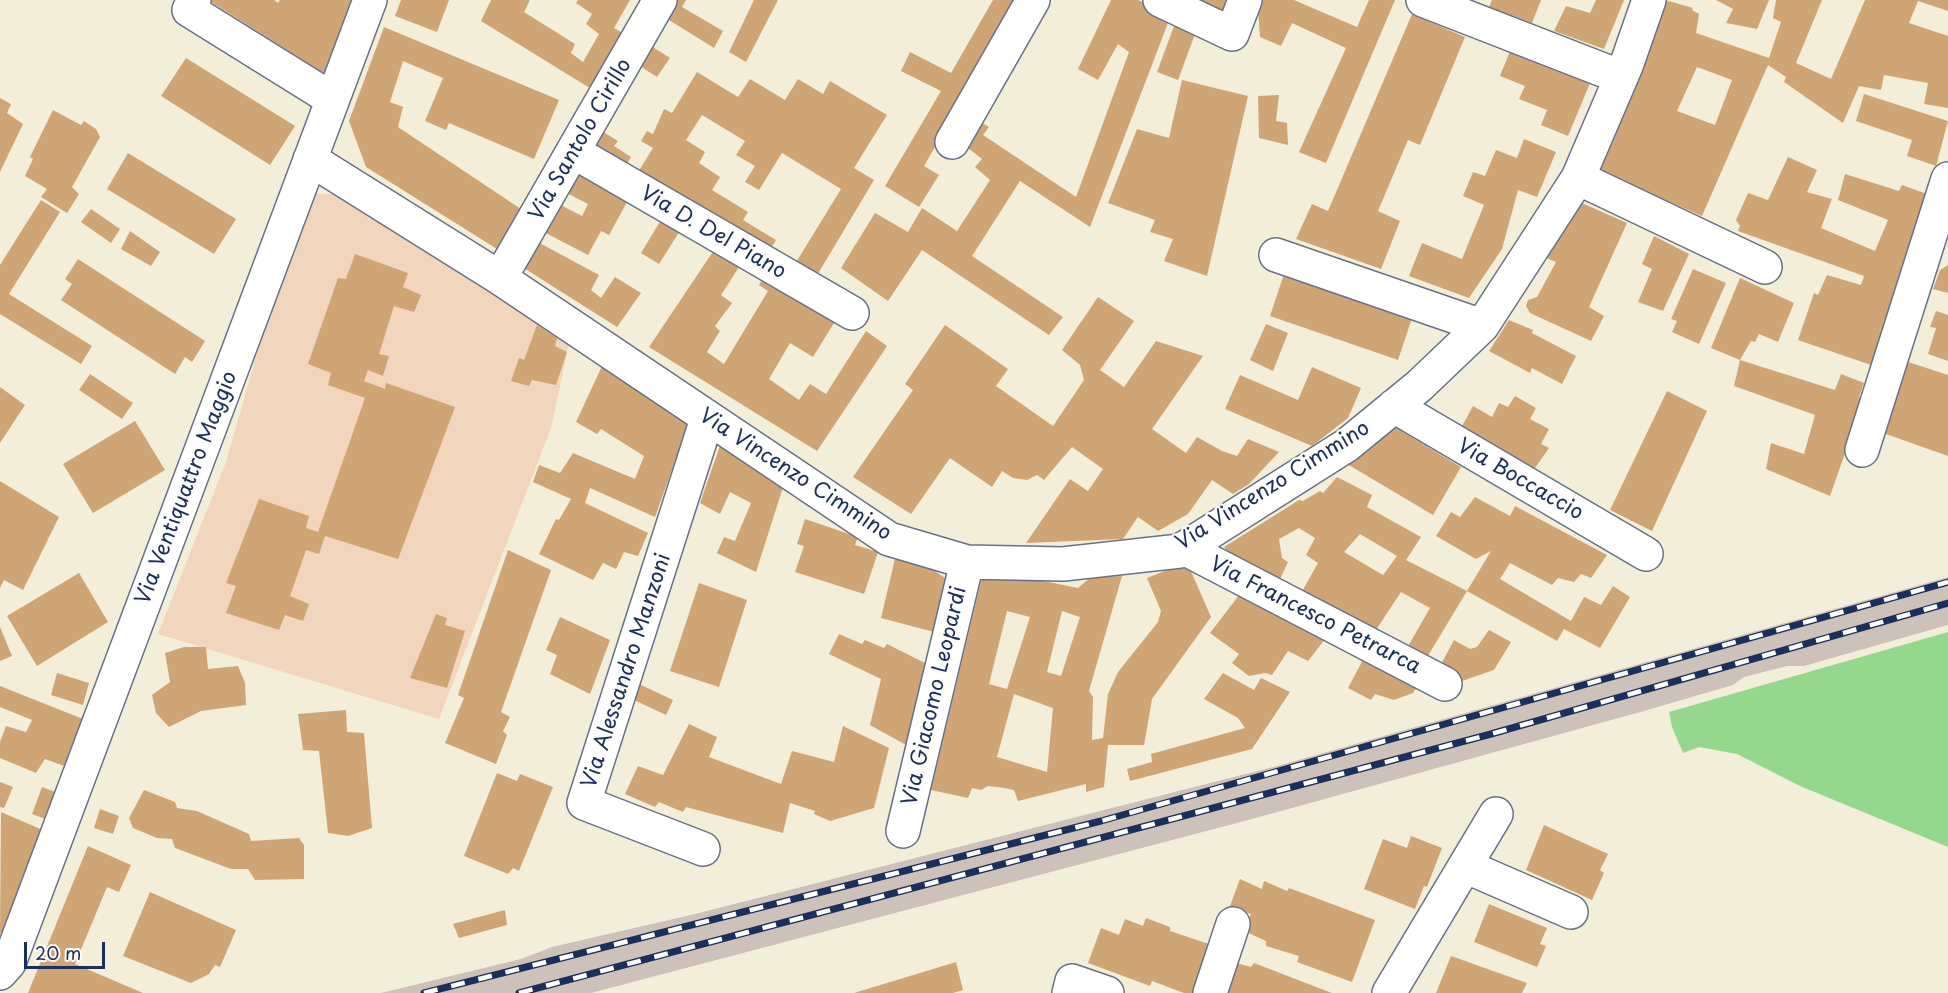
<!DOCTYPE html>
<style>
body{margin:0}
#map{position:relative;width:1948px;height:993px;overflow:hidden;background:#f3eed9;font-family:"Playpen Sans",sans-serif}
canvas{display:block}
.scale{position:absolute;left:24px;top:942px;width:81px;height:27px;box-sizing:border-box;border:3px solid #1b2f5e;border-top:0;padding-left:8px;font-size:18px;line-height:21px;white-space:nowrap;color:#1b2f5e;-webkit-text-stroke:4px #fdfcf7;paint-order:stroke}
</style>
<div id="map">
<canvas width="1948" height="993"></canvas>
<div class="scale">20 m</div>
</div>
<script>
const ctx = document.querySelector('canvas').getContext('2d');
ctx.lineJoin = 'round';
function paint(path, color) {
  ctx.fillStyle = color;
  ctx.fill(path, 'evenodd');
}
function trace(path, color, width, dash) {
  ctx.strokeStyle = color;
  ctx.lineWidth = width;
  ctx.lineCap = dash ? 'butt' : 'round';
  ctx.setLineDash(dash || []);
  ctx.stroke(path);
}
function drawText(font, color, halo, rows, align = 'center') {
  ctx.font = font + ' "Playpen Sans",sans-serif';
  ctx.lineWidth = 4.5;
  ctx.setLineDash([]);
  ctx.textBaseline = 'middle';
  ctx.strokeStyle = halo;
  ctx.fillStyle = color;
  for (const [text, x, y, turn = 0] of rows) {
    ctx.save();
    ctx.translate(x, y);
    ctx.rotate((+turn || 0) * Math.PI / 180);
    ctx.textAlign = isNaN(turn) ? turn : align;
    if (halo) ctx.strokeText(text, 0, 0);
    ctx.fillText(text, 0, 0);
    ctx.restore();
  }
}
const built = new Path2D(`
 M316,194H340L569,343L551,428L439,719L158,634L226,462L269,311Z`);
const industrial = new Path2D(`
 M1948,577V625L1804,666H1787L1744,677L1733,685L1644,711L1252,819L591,993H381L521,959L552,947L695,914L1277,766Z`);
const green = new Path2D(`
 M1948,632V847L1800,786L1737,754L1699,747L1683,753L1672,727L1669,712Z`);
const building = new Path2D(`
 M208,0H274L278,3L280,0H352L325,74Z
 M401,0H449L437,32L395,16Z
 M491,0H530L524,12L575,44L571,53L583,62L599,34L586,24L592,14L576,3L578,0H630L614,28L633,39L601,95L481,21Z
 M669,0H686L682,7L723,31L714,48L661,15Z
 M754,0H778L746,62L729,52Z
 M993,0H1019L924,166L939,175L919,207L885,186L941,91L901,71L910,52L951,73Z
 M1111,0H1138L1171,15L1090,227L1020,181L972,256L1063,317L1049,335L922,250L888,301L841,268L875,213L908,232L922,208L957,231L990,180L975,167L982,159L960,142L972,117L989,127L983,135L1076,197L1129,52L1118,44L1098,80L1078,69Z
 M1186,0H1227L1220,15Z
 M1261,0H1294L1357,27L1369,0H1395L1326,163L1299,152L1346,48L1292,23L1281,46L1260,37L1258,9Z
 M1492,0H1541L1532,23L1489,7Z
 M1596,0H1624L1604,49L1554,31L1566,6L1590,13Z
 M1665,0L1693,8L1692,10L1699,14L1696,33L1769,58L1781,22L1773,18L1776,0H1822L1796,63L1831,79L1865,0H1948V11L1918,1L1909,23L1948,36V108L1924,104L1928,83L1884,75L1881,90L1859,86L1843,123L1784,82L1786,77L1768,65L1702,216L1597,170ZM1697,67L1732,80L1715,125L1677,111Z
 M1716,0H1769L1757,29L1726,23L1733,9Z
 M1412,14L1465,37L1420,145L1408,140L1378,211L1400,221L1381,269L1296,239L1312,204L1328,211Z
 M1177,18L1198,26L1178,80L1157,72Z
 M384,27L559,100L534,159L449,123L446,130L425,121L443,78L403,61L390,102L403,107L398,127L530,215L505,254L366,167L349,121Z
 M648,44L670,58L657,77L635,63Z
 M1510,51L1590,83L1568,136L1541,125L1547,110L1519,99L1525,86L1500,76Z
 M186,58L295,126L270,165L161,96Z
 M697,72L738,97L750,79L785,100L798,79L823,94L830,81L887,115L854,168L874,180L813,282L792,269L841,189L782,153L759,190L745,182L755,166L736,155L745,141L702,115L686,140L705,152L699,163L720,177L712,190L748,212L743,220L776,240L766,256L635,177L653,148L641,141L647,131L653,134L664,109L672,113Z
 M1182,80L1248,96L1207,276L1164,261L1173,239L1150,232L1155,220L1108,203L1137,129L1169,138Z
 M1864,94L1948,121L1936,166L1907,156L1912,140L1856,121Z
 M1279,95L1276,121L1287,123L1288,145L1259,138L1258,96Z
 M0,98L11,104L7,113L23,124L0,172Z
 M53,110L81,125L84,121L96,129L100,137L72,187L79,194L67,213L41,197L47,189L25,176L33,159L30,157Z
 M597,128L618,141L614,146L631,157L623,170L583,150Z
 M1524,139L1556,152L1537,197L1518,190L1502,249L1469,298L1409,276L1422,243L1462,259L1484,205L1463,196L1473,172L1485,176L1496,150L1517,158Z
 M128,153L236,219L214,254L107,189Z
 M1788,157L1817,170L1807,192L1832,199L1821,228L1875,251L1888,220L1838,200L1845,174L1899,191L1902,185L1930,195L1880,336L1886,339L1874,366L1798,340L1814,293L1818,295L1827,275L1861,285L1864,276L1738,231L1740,226L1736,220L1748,193L1768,200Z
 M576,162L632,193L609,235L601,231L588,255L540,230L555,202L582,216L588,204L561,190Z
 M41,200L60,212L9,294L92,346L81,364L0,314V265Z
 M1575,200L1627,223L1589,307L1604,316L1591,341L1530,313L1526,306L1528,300L1537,297L1556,262L1544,257Z
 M91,209L120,229L111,243L81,222Z
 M664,215L683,226L659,264L641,253Z
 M130,231L160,252L151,266L121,249Z
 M1654,236L1689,254L1663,311L1638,302L1652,269L1642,264Z
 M534,240L599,275L591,290L601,298L615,277L641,293L617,327L519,265Z
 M714,250L739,267L721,295L732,303L715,326L720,331L707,352L724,364L768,291L759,285L766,273L839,315L813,357L790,343L769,379L799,400L810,384L826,394L866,331L887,346L817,451L649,347Z
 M355,254L408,273L403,287L421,295L414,312L394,306L379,354L389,356L383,376L368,370L364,381L385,389L386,383L455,407L398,559L325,536L319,554L306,550L290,596L309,604L303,621L285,615L279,630L226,613L236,586L226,583L259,499L309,516L306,528L318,532L365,398L328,385L331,373L308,364L338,278L346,279Z
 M78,259L205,341L192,362L185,357L175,374L61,300L72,284L65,279Z
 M1948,265V293L1933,289L1940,270Z
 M1693,269L1726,283L1699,344L1672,332L1677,321L1671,319Z
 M1284,274L1412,318L1398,360L1270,316Z
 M1740,278L1794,303L1778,342L1759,334L1755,342L1751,341L1740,360L1711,348Z
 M1098,297L1134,321L1100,370L1124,387L1156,341L1203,356L1152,429L1186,453L1197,437L1222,451L1237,456L1248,439L1279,452L1249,484L1233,494L1212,480L1188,514L1158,531L1138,517L1123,539L1026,543L1070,479L1088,491L1103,469L1072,447L1044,480L1037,475L1027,480L1013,478L1002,471L992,487L950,458L911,514L853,477L913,390L905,384L945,325L1008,369L996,386L1053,426L1084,380L1080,365L1062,350Z
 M1936,311L1948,315V361L1928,354L1936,328L1930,327Z
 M1509,320L1533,330L1532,333L1576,356L1562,384L1532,368L1530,373L1489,351Z
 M1266,324L1288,333L1273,371L1250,360Z
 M537,325L557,338L555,346L567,352L556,385L532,380L529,386L511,381L519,358L524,360Z
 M1740,360L1835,390L1841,374L1864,383L1859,397L1864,399L1830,496L1766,469L1771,443L1804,454L1815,415L1734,386Z
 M1908,362L1948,375V456L1883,433Z
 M603,364L690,419L655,517L590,488L585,503L648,533L638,556L624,552L616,569L603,563L593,580L539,554L556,519L559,520L571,499L533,482L539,465L560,473L573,453L635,479L644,456L601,429L597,434L576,422Z
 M1312,367L1361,388L1348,418L1312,446L1225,409L1240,375L1298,400Z
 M90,374L133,403L122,419L79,390Z
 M0,387L25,405L0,443Z
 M1667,391L1707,411L1652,531L1610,510Z
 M1515,396L1536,408L1530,419L1549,429L1541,444L1549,448L1535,468L1461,428L1473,406L1492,417L1499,403L1508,407Z
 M135,421L165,470L93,513L63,464Z
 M1388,423L1461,467L1433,515L1342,461Z
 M722,440L785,481L756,572L717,553L724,537L735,541L751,503L730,492L720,514L700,503Z
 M1337,477L1372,495L1367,507L1421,537L1406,560L1467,591L1423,664L1403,655L1430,608L1401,592L1372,636L1300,595L1318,563L1306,555L1315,538L1299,528L1279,539L1282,558L1288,562L1280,579L1228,553L1224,547L1299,500L1303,501L1320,491L1323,493ZM1360,534L1397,556L1383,575L1344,552Z
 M0,481L59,517L23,590L4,580L0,588Z
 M1475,497L1510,516L1515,506L1607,555L1591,578L1581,574L1574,582L1558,578L1552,585L1510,563L1500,579L1571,621L1584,597L1601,605L1613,586L1630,597L1600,648L1564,629L1557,641L1467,591L1491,551L1476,559L1436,536L1451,512L1460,517Z
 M805,519L858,537L855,545L878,552L864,594L795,572L804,546L797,544Z
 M898,546L948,580L934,632L881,618Z
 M508,550L551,570L501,712L510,717L503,731L507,735L496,764L445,743L464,698L458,695Z
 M1187,562L1211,617L1152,699L1144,745H1108L1104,787L1086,792V784L1018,801L1014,790L1004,788L988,786L981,790L972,788L968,798L931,790L984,569L1078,588L1091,577L1122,576L1089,691L1093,697L1092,740L1103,738L1108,694L1118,672L1158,622L1161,611L1147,578ZM1007,611L1030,617L1007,689L989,684ZM1062,611L1080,617L1061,676L1047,672ZM1014,694L1053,708L1047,772L997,757Z
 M79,573L108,622L37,666L7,616Z
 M699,583L747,600L719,687L670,671Z
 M1246,586L1329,634L1308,661L1288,651L1272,675L1265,673L1249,676L1232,663L1239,654L1210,633Z
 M436,614L447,618L445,625L465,631L447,688L410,678Z
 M560,617L610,640L590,694L550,674L557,655L546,650Z
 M0,627L12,656L0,661Z
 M1489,630L1511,642L1494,670L1459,682L1438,670L1454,640L1470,649L1477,647Z
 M839,634L862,644L865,640L884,648L887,644L927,664L906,745L870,725L881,679L829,654Z
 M184,647H206L208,669L238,666L245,683L246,705L201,711L169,727L156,713L152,695L170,682L165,653Z
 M1365,656L1417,687L1413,693L1394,700L1375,694L1371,700L1348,688Z
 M57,673L89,683L83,705L51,695Z
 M1223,673L1254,690L1261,678L1290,692L1252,749L1130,781L1127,769L1152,762L1151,754L1245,728L1238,718L1204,699Z
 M639,684L673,700L666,715L632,699Z
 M0,686L93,723L75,770L45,759L36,773L0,758V742L6,726L26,732L32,720L0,707Z
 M346,710L347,732L364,733L372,828L348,836L328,833L319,751L303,750L298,714Z
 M689,724L717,737L709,757L781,784L792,751L834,762L843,726L889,748L874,808L830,821L814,814L815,811L790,803L783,833L686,807L683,812L659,802L655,807L625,794L638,766L663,775Z
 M497,773L517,781L520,774L553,787L519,871L513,868L508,874L464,856Z
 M0,782L13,787L4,808L0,807Z
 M42,787L63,795L53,822L32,814Z
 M144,790L175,802L177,808L197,811L249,834L251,841L299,838L304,845V879L255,880L248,869H231L175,848L172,839L157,838L133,828L129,818Z
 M100,809L119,816L113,834L94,828Z
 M1,812L52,834L5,935L0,933Z
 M1544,825L1608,854L1600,870L1604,873L1592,900L1526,870Z
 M1411,836L1442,848L1427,887L1424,886L1415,909L1364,889L1383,839L1407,848Z
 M88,846L131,865L119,892L107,887L75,964L143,993H28Z
 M1240,879L1262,889L1264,881L1287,891L1289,888L1375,920L1352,982L1297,962L1299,956L1266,946V941L1244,931L1251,914L1230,906Z
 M150,892L236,930L220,967L215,965L209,974L191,983L123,956Z
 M1489,904L1547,928L1540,944L1546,946L1537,967L1474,942Z
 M505,910L507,925L459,938L453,924Z
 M1146,918L1170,927V931L1215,946L1197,993H1184L1152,981L1150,986L1088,963L1101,928L1119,935L1125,919L1143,926Z
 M1451,956L1527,983L1522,993H1436Z
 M956,962L963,990L953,993H854Z
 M1236,963L1251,967L1254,963L1332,993H1224Z`);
const minor = new Path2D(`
 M194,0L189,10L332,99
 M1160,0L1232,34L1245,0
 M1423,0L1621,77
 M952,142L1033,0
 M574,152L852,313
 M310,159L500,278L889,539L967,562L1063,564L1180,551L1347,445L1419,386L1482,326L1578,178L1626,66L1649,0
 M1578,178L1765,267
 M1276,255L1482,326
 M500,278L660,0
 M1394,406L1646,554
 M1862,450L1948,179
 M1184,548L1445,684
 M903,831L967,562
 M703,849L584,803L707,419
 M1465,866L1571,912
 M0,973L9,963L370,0
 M1069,993L1072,981L1107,993
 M1210,993L1233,924
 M1389,993L1496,814`);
const rail = new Path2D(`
 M424,993L1101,821L1948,582
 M519,993L1491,734L1948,603`);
const streetNames = [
 ["Via Santolo Cirillo",581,140,-60],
 ["Via D. Del Piano",713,233,30],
 ["Via Vincenzo Cimmino",795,475,33],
 ["Via Boccaccio",1520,480,30],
 ["Via Vincenzo Cimmino",1273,486,-32],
 ["Via Ventiquattro Maggio",187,488,-69],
 ["Via Francesco Petrarca",1315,616,27],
 ["Via Alessandro Manzoni",627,671,-72],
 ["Via Giacomo Leopardi",935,696,-77]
];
paint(built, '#f1d5bd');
paint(industrial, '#cec1ba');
paint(green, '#96d78e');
paint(building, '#d0a575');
trace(minor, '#677289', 36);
trace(minor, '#fff', 33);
trace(rail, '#1b2f5e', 7);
trace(rail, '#fdfcf7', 4.5, [14]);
drawText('21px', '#1b2f5e', '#fdfcf7', streetNames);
</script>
